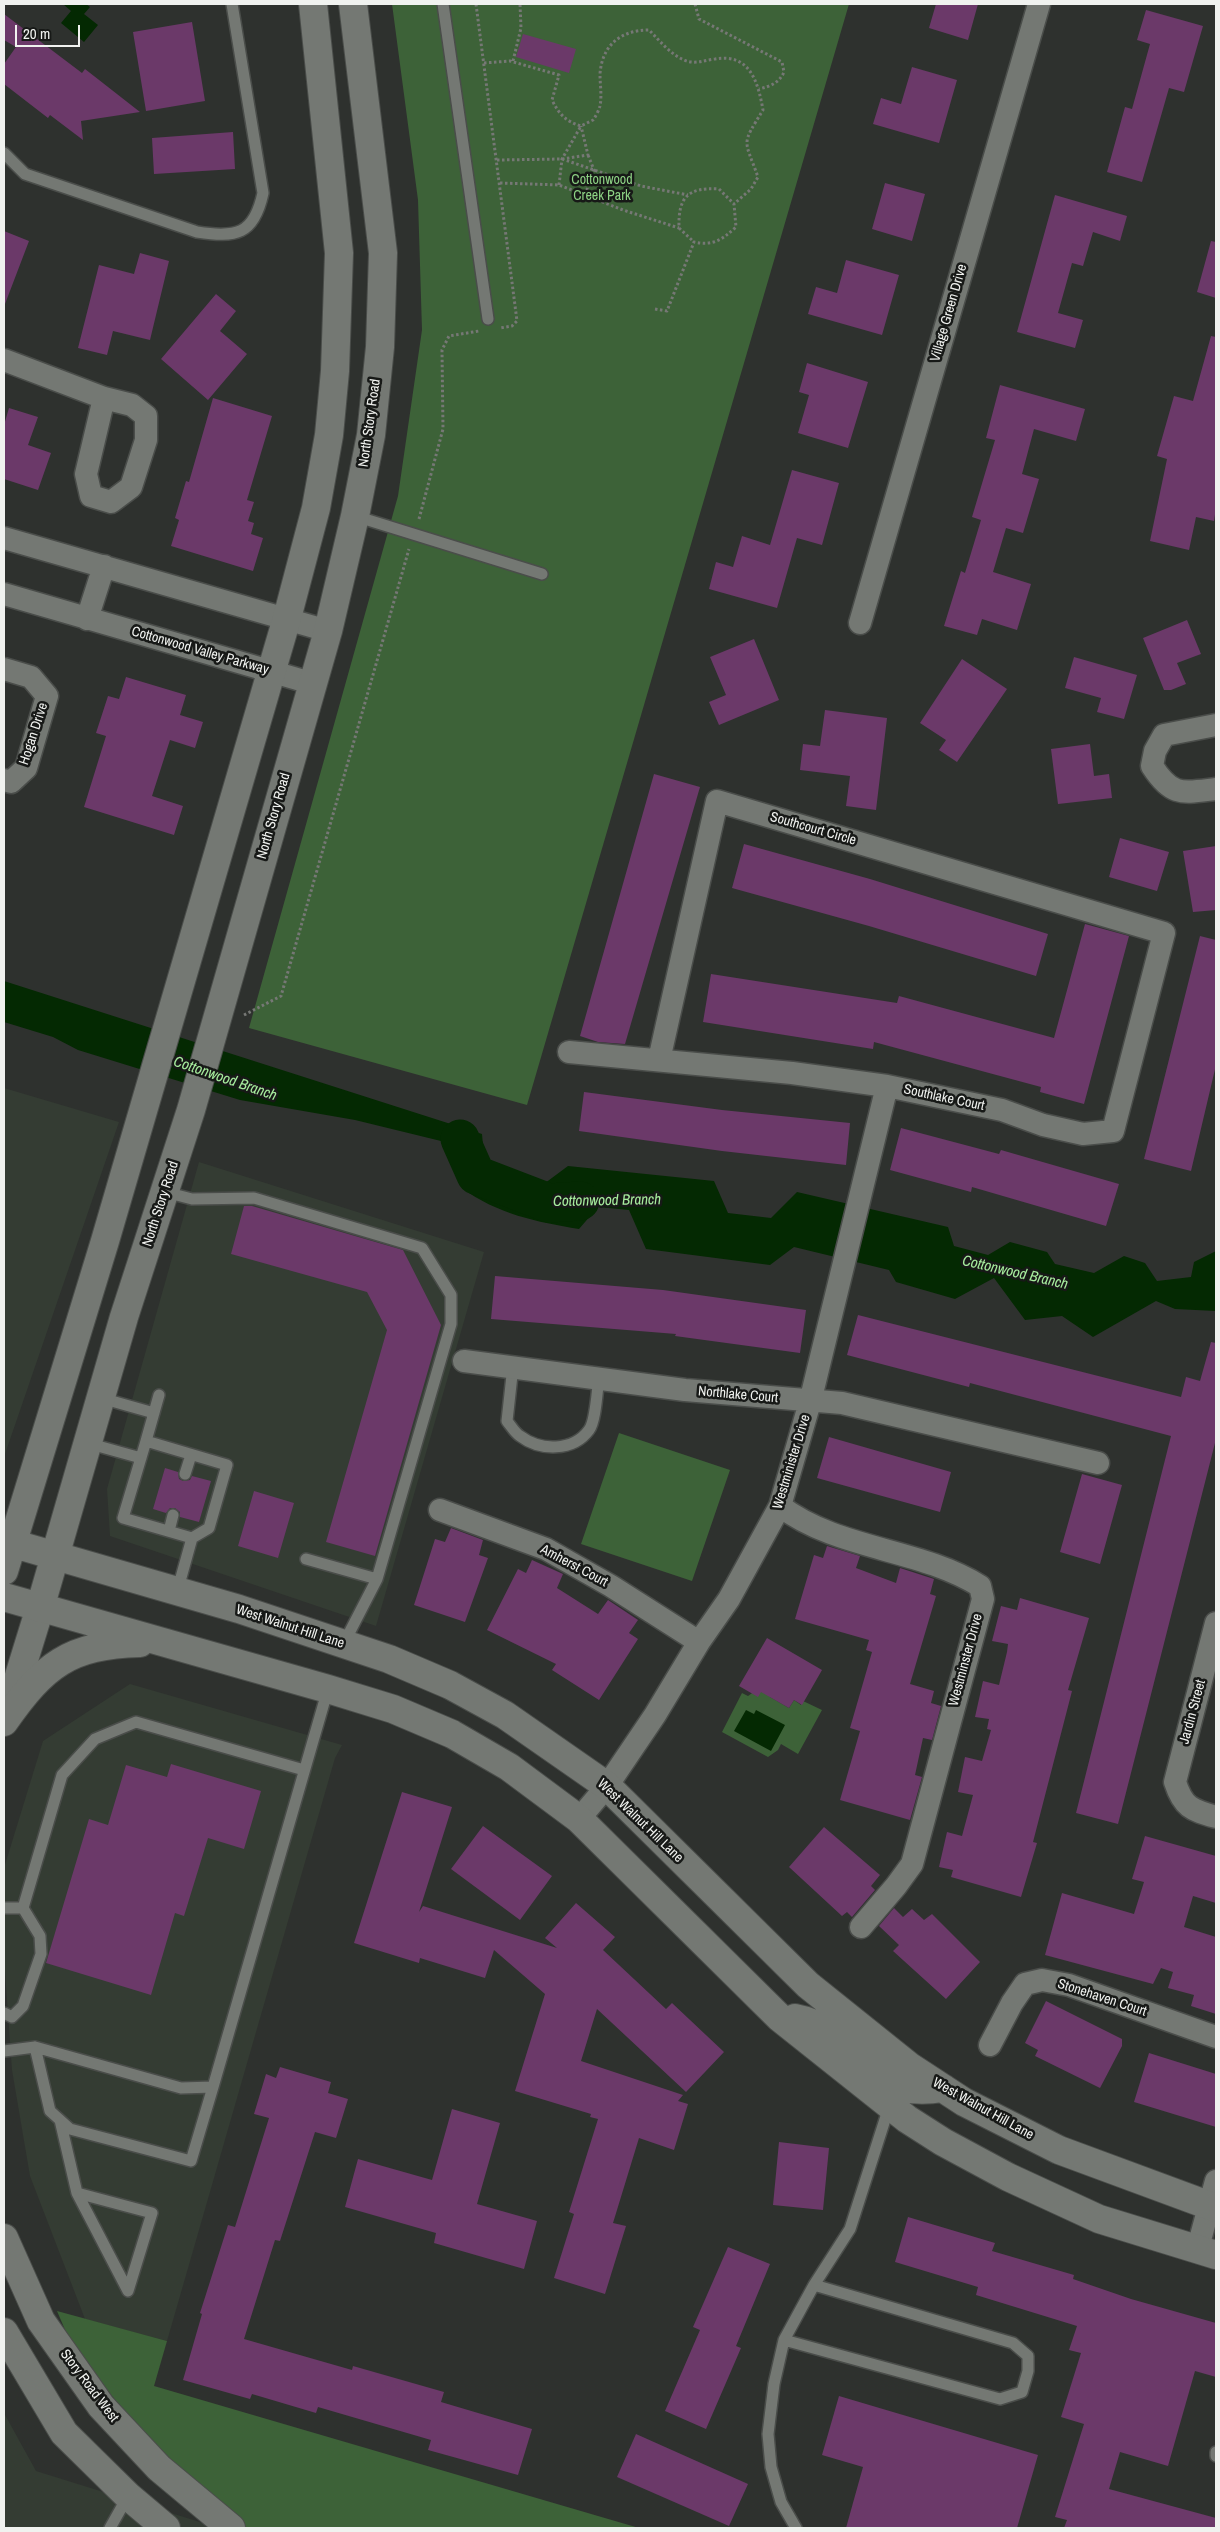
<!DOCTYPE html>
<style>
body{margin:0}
#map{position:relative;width:1220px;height:2532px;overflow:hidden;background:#2e312e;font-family:"Archivo Narrow",sans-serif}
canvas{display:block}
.frame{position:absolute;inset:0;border:5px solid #f0f2ef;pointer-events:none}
.scale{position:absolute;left:15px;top:25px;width:65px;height:22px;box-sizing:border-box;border:2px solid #f0f2ef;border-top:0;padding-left:6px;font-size:15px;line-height:18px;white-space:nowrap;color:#f0f2ef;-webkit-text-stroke:4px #171917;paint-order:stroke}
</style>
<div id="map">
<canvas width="1220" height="2532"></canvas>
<div class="frame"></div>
<div class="scale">20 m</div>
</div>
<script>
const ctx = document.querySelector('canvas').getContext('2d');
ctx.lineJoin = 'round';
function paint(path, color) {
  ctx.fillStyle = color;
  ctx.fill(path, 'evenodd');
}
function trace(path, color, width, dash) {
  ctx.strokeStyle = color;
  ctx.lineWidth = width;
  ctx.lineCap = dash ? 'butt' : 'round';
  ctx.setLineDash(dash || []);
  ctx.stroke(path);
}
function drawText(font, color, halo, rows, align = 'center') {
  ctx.font = font + ' "Archivo Narrow",sans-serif';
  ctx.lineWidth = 5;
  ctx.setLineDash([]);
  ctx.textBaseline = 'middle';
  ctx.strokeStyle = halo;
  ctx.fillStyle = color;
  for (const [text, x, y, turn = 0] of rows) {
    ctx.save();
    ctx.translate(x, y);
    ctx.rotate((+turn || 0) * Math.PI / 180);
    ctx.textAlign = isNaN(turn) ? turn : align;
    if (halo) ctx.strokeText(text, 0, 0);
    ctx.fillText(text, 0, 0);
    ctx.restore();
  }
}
const built = new Path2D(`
 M4,1088L119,1122L4,1457Z
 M199,1162L484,1252L376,1626L110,1536L107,1489Z
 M130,1684L342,1745L335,1758L167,2341L85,2319L30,2176L12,2070L4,1958V1868L43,1741Z
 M4,2413L36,2471L219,2528H4Z`);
const green = new Path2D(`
 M392,4H849L527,1105L249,1028L398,496L422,330L418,200Z
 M619,1433L730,1470L692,1581L581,1544Z
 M765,1684L770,1697L789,1708L794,1700L801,1705L803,1701L822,1710L798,1754L781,1744L778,1750L768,1757L722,1732L742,1693L748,1696Z
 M57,2311L167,2341L154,2386L639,2528H246L196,2489L140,2431L72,2346Z`);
const water = new Path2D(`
 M63,4H86L90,7L84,14L98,25L84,42L61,23L71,11Z
 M4,981L482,1134L485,1170L494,1197L525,1198L568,1166L714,1181L728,1213L771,1218L797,1192L948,1227L954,1246L988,1255L1010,1242L1047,1252L1055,1264L1094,1273L1124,1256L1145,1263L1157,1281L1191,1277L1194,1262L1216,1251V1311L1175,1309L1156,1301L1093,1337L1062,1316L1025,1320L994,1278L955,1299L896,1282L889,1270L794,1247L770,1265L646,1249L629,1210L598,1207L579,1229C537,1222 497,1214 462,1188L468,1166L458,1150L441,1141L355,1120L240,1100L78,1050L53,1037L4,1022Z
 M746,1710L754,1714L756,1710L785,1725L771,1751L734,1731Z`);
const river = new Path2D(`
 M460,1139L476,1175L549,1203L580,1201`);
const building = new Path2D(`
 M936,4H978L968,40L929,28Z
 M1146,10L1203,26L1184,92L1169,88L1142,182L1107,172L1125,107L1132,109L1150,44L1137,40Z
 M4,14L82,73L85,69L140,112L81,121L83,140L50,115L48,118L4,84V64L16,47L4,40Z
 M192,22L205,101L146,111L133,32Z
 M523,34L576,49L569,73L516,57Z
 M912,67L957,80L939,143L873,124L881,98L901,104Z
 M233,132L235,169L154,174L152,138Z
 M885,183L925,194L912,241L872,229Z
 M1055,195L1127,216L1120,241L1093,232L1083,266L1072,263L1058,313L1083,320L1075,348L1017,332Z
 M4,231L29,241L5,304H4Z
 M1211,241L1216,242V298L1197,292Z
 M140,253L169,261L150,340L113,331L107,355L78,348L99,265L134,274Z
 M846,260L899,275L882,335L808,314L816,287L837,293Z
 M216,294L236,311L220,331L247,354L208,400L161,359Z
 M1211,336L1216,337V508L1214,521L1196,517L1189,550L1150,541L1167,459L1157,456L1174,396L1193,401Z
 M807,363L868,382L848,448L798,433L809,395L799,392Z
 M1000,385L1085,409L1076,441L1034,429L1022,474L1039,479L1023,533L1006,528L993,572L1031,584L1017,630L982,619L977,635L944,626L961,571L965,573L981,520L972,517L995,440L986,438Z
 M213,398L272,416L247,500L254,502L248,521L254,523L251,534L263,538L253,571L171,546L179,520L175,518L186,481L189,482Z
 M9,408L38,417L28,445L51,453L38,490L4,479V425Z
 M792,470L839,483L822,545L797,538L777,608L709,589L716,562L733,567L742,536L770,545Z
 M1187,620L1201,654L1177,663L1186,684L1171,690H1164L1143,638Z
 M754,639L779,700L719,725L709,702L726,695L710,657Z
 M1074,657L1137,675L1124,719L1097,712L1101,698L1065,688Z
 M962,659L1007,689L957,762L939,750L946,740L920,723Z
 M126,677L186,695L180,715L203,722L195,748L170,740L152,796L183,806L174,835L84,807L106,736L96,733L108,696L119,699Z
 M825,710L887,718L876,810L846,806L850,776L800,770L803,744L820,746Z
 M1090,744L1094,776L1109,774L1112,798L1058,804L1051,749Z
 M654,774L700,787L625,1044L598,1042L580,1036Z
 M1120,838L1169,852L1157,891L1109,877Z
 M744,844L870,879L1048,934L1036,976L869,926L732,888Z
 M1216,846V910L1193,912L1183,851Z
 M1085,924L1129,936L1084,1104L1040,1092L1041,1087L874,1042L873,1049L703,1022L711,974L897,1003L899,996L1054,1038Z
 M1200,936L1216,940V1065L1191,1171L1144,1159Z
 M584,1092L722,1110L850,1123L846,1165L722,1151L579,1131Z
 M901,1128L999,1154L1001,1150L1119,1184L1106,1226L972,1187L971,1192L890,1170Z
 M244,1206H252L403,1250L441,1325L375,1556L326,1542L387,1330L367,1292L231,1254Z
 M495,1276L663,1290L806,1310L800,1353L675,1336L676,1334L491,1319Z
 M858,1315L1181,1397L1186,1377L1200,1381L1211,1342L1216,1343V1439L1118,1824L1076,1813L1171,1436L970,1383L969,1387L847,1355Z
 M829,1437L951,1472L940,1512L817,1478Z
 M165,1468L178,1472L179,1479L183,1481L190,1480L192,1476L211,1481L199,1522L180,1517V1512L175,1508H170L166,1513L153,1509Z
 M1082,1474L1122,1485L1100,1564L1060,1552Z
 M254,1491L294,1503L278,1558L238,1546Z
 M451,1528L483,1540L479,1555L488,1558L465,1622L414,1605L435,1539L445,1542Z
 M827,1546L860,1556L856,1568L896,1583L900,1568L934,1579L930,1594L936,1596L910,1684L934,1691L931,1703L941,1706L932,1740L923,1738L915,1775L922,1777L910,1820L840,1800L860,1731L850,1728L872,1652L866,1650L869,1640L795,1619L814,1555L823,1558Z
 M532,1560L563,1574L557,1588L598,1614L608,1600L638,1620L629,1633L638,1639L599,1700L552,1670L556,1664L487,1630L518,1569L526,1573Z
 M1020,1598L1089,1618L1068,1690L1072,1691L1033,1842L1037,1843L1021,1897L951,1877L953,1870L939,1867L947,1832L962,1836L973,1795L958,1792L965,1757L982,1761L991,1730L987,1729L989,1719L975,1717L983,1681L999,1685L1007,1652L1008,1644L992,1641L1001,1606L1017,1610Z
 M767,1638L822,1670L802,1705L794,1700L789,1708L761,1692L758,1697L739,1686Z
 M171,1764L261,1791L244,1849L208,1838L184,1916L175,1913L151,1995L46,1963L89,1819L108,1825L126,1765L167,1777Z
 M402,1792L452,1807L419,1912L423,1906L557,1948L545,1938L576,1903L615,1937L603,1950L666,2009L672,2003L724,2052L686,2092L597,2009L581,2061L683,2095L678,2101L688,2104L674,2150L639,2138L613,2223L626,2226L605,2294L554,2278L574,2214L569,2212L598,2119L590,2117L591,2114L515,2091L545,1994L494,1950L485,1978L420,1958L419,1963L354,1943Z
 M483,1826L552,1876L520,1920L451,1869Z
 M824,1827L880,1875L871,1886L875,1890L852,1917L847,1912L842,1916L789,1867Z
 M1145,1836L1216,1856V1903L1193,1896L1184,1927L1216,1937V2014L1191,2006L1194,1995L1168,1988L1173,1972L1161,1968L1153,1984L1045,1955L1062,1893L1134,1914L1144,1882L1132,1879Z
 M894,1908L903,1917L912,1909L924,1920L932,1914L980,1962L946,1999L893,1951L899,1945L879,1926Z
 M1046,2001L1122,2039V2046L1100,2088L1035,2056L1038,2050L1025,2043Z
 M1149,2053L1216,2074V2127L1134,2102Z
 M280,2067L331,2082L328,2093L348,2099L336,2138L315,2132L280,2241L275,2240L244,2339L352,2370L353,2366L444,2392L441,2402L532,2429L518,2475L428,2450L431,2440L318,2407L316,2413L252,2394L250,2399L183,2380L202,2314L200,2313L228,2225L235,2227L269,2118L254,2114L266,2074L276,2078Z
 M452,2109L500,2123L477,2204L537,2221L524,2269L434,2243L436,2233L345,2207L358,2159L432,2180Z
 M779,2142L829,2148L823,2210L773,2205Z
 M908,2217L995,2243L992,2251L1074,2275L1073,2279L1131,2299L1216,2323V2377L1195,2371L1168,2466L1120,2452L1109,2489L1216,2518V2528H1064L1067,2520L1055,2517L1084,2424L1061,2417L1081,2353L1069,2350L1077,2326L976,2295L978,2287L895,2262Z
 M728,2247L770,2264L736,2346L741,2348L706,2429L665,2411L700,2330L693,2327Z
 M839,2396L1038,2455L1017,2528H846L863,2467L822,2455Z
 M636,2434L748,2484L729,2526L617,2477Z`);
const path = new Path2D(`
 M476,4L517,321L512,326L500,328
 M695,4L699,19L782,62L784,72C779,83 771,86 759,89
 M513,61L521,28L520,4
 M484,63L510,61L559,75L552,100C559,114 565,121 581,126L593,120C596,116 599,110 600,106C602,96 600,84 600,74C602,45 621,30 649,30C660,41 670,54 684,60C695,65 704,60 715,59C750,53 758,82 763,110C741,146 744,138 758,177L751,189L734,204
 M562,159L641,186L688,195
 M497,160L562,159L588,155L581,126
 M500,183L559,185L623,210L679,228
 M559,185L562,159L581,126
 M585,195L594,170L588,155
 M655,309L667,311L694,242C713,246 722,240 736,227L734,204L719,189C688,187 678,197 679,228L694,242
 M419,519L443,429L442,350L449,336L479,331
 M244,1015L281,996L409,549`);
const service = new Path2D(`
 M443,4L488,319
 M4,153L25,174L197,232C236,238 254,235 263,193L232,4
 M355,516L542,574
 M165,1192L192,1199L254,1198L422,1248L451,1295V1324L377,1579L344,1643
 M513,1366L507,1421C511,1426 515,1433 520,1436C540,1451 573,1452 589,1430C596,1421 597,1390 599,1377
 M159,1395L146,1441L227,1465L209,1528L192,1538L177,1592
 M101,1398L154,1413
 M146,1441L123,1518L192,1538
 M87,1443L141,1458
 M185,1474L191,1455
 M169,1531L173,1515
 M306,1559L377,1579
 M4,1908H23L62,1775L95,1739L136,1722L304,1770
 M4,2013L12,2017L23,2006L41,1954L40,1936L23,1908
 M35,2047L50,2111L70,2129L191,2161L213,2087
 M4,2051L35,2047L181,2088L213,2087L328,1689
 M60,2120L77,2193L152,2213L128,2291L77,2193
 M784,2340L1000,2399L1022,2392L1028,2371V2356L1013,2343L814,2285
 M1216,2452V2456
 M110,2528L128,2496
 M796,2528L781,2502L771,2467L768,2434L774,2384L784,2340L814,2285L850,2229L889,2107`);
const minor = new Path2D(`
 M4,360L104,398L132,405L146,416V440L131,487L111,502L91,496L86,474L104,398
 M4,538L328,631
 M4,594L311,683
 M87,619L104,566
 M860,623L1039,4
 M4,669L31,677L47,696L26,768L11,782L4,780
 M1216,725L1164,735L1155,751L1152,766C1172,797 1182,793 1216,789
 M569,1052L792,1073L887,1086L1002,1110L1043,1125L1083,1134L1113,1131L1164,933L717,801L659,1060
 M464,1361L685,1390L842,1403L1098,1463
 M780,1506C838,1550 919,1548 980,1586L983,1599L912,1864L896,1886L861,1927
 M440,1510L546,1549L611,1586L699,1642
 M1216,1623L1175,1782C1183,1807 1191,1810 1216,1817
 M579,1819L607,1786L655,1715L699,1642L729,1599L780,1506L810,1402L887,1086
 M990,2045L1012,2003L1025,1984L1042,1980L1069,1985L1216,2037
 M1197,2251L1216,2181`);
const tertiary = new Path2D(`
 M6,1718L40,1608
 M4,2238L41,2321L101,2406L159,2468L231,2528
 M4,2332L64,2433L128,2496L166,2528`);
const secondary = new Path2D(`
 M4,1541L239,1609L389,1659L450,1685L505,1715L607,1786L808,1985L909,2066L964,2102L1059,2150L1216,2208
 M4,1571L105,1241L287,618L316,508L329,435L335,371L339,253L313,4
 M4,1597L328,1689L393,1709L452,1734L509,1767L579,1819L780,2018L907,2119L943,2142L1008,2177L1099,2219L1216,2255
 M40,1608L124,1317L191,1110L328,631L355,516L371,435L380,347L383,253L353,4
 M4,1722C44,1665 69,1645 140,1643
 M786,2022L795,2018C823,2023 846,2042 867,2061C878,2070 890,2084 905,2088C918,2091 930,2090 943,2088`);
const parkNames = [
 ["Cottonwood",602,180],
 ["Creek Park",602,196]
];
const streetNames = [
 ["Village Green Drive",949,313,-74],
 ["North Story Road",370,423,-82],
 ["Cottonwood Valley Parkway",200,651,16],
 ["Hogan Drive",34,734,-72],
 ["North Story Road",274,816,-74],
 ["Southcourt Circle",813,829,16],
 ["Southlake Court",944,1098,12],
 ["North Story Road",161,1204,-72],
 ["Northlake Court",738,1395,5],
 ["Westminister Drive",792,1462,-73],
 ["Amherst Court",574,1566,28],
 ["West Walnut Hill Lane",290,1627,18],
 ["Westminster Drive",966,1660,-75],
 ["Jardin Street",1193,1712,-75],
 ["West Walnut Hill Lane",640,1821,44],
 ["Stonehaven Court",1102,1998,18],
 ["West Walnut Hill Lane",983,2109,29],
 ["Story Road West",89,2386,53]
];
const waterNames = [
 ["Cottonwood Branch",225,1079,19],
 ["Cottonwood Branch",607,1201,-1],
 ["Cottonwood Branch",1015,1273,13]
];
paint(built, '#343c33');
paint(green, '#3d6238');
paint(water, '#042902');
trace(river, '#042902', 39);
paint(building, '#6b3969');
trace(service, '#4a4d4a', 14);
trace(minor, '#4a4d4a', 25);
trace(tertiary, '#4a4d4a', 30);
trace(secondary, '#4a4d4a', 30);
trace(path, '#767875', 3, [2.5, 2.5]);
trace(service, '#747873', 11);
trace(minor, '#747873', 22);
trace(tertiary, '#747873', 28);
trace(secondary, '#747873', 28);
drawText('14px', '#8ed385', '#171917', parkNames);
drawText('14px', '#f0f2ef', '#171917', streetNames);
drawText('italic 15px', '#a7ed9e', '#171917', waterNames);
</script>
